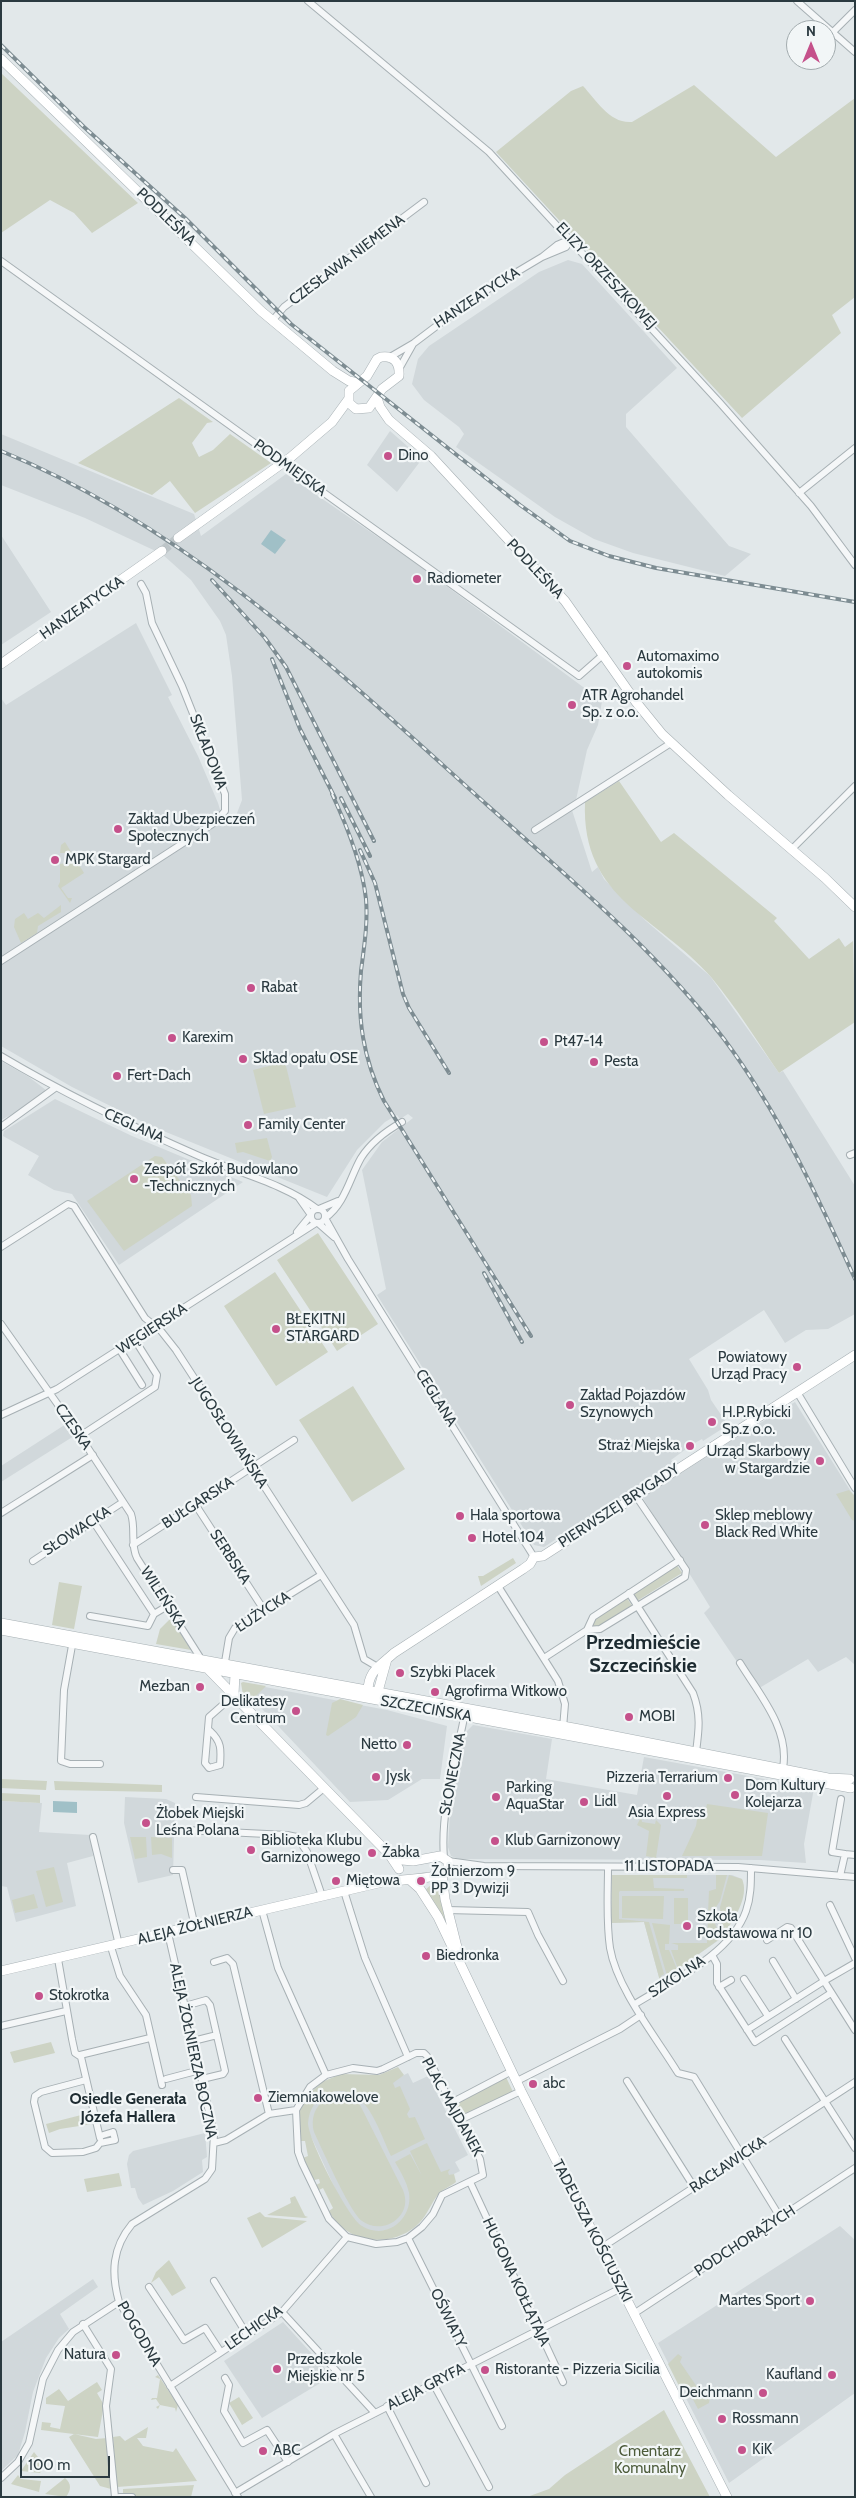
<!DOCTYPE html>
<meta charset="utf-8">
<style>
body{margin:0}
#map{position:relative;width:856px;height:2498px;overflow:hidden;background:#e2e8ea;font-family:Cabin,sans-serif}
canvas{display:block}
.frame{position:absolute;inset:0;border:2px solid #2b3a40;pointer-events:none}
.north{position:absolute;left:786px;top:20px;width:50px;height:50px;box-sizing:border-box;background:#f2f6f7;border:1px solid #a2abae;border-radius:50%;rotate:0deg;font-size:14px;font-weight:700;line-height:20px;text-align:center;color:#2b3a40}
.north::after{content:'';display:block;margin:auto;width:18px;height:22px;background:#c5518b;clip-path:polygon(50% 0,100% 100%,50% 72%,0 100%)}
.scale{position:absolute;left:20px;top:2456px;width:90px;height:22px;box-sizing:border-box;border:2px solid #2b3a40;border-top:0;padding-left:6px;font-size:15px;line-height:18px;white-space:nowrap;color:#2b3a40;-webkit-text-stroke:4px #f2f6f7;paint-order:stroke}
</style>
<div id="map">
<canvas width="856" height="2498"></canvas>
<div class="frame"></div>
<div class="north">N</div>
<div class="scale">100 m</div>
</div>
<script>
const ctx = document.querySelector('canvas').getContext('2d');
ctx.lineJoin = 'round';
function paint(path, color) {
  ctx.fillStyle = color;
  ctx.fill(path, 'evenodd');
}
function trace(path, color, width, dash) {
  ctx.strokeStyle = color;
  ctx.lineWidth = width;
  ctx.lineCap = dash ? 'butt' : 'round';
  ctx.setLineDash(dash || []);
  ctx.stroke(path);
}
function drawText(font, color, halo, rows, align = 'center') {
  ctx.font = font + ' Cabin,sans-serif';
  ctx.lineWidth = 4.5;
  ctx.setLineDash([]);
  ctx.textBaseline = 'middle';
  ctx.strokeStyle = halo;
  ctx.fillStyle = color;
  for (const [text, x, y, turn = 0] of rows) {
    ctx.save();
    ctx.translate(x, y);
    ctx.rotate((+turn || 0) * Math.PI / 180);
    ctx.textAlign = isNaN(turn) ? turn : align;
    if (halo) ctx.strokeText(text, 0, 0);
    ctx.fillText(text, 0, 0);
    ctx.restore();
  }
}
const built = new Path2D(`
 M568,260L582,264L677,368L626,414V427L729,546L751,554L725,576L633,553L594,539L555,517L456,447L464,434L459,427L424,400L412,384L418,359L429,346L539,272Z
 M390,431L422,459L397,492L367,465Z
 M1,434L194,514L201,536L286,474L407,557L602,701L598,725L587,750L576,800L570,804L592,872L598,867L604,879L646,921L710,976L779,1073L783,1071L855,1186V1314L828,1329L806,1330L785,1343L764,1310L689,1359L708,1390L711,1400L728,1425L703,1441L702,1439L693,1444L671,1460L673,1463L544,1547L534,1545L377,1295L386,1289L362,1170L382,1142L413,1118L408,1114L400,1119L397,1115L385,1122L357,1150L327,1197L151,1126L72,1087L1,1046V698L6,705L136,623L172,695L168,697L198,756L218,803L225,826L234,821L242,800L232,676L226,635L220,621L191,580L162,554L85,518L1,485Z
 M1,535L51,612L1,645Z
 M1,1061L29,1077L51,1094L1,1120Z
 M55,1099L132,1136L243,1182L119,1265L72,1194L54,1190L28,1175L39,1156L3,1136L4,1131Z
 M795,1402L855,1498V1665L846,1657L818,1672L808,1659L756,1690L704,1613L710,1607L641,1495Z
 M66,1424L74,1436L1,1482V1466Z
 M244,1683L387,1710L447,1726L440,1779H422L388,1800L350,1802L246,1692Z
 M473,1725L552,1739L546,1779L637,1795L644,1757L814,1788L804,1844L806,1863L760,1860L459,1859L451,1856L448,1847L450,1814L463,1744L467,1731Z
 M125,1797L166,1799L175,1803L173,1875L138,1883L124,1823Z
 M1,1801L42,1803L39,1832L90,1835L93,1856L67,1863L76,1906L16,1922L7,1887L1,1886Z
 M614,1875H732L742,1879L744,1888L737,1913L719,1940L660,1981L644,1922L613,1923Z
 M408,2073L413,2083L428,2076L468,2155L455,2162L460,2171L426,2188L411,2223L368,2235L349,2219L308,2130V2103L318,2093L378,2088Z
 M205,2133L207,2157L202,2160L203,2172L173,2191L143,2205L138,2198L135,2188H131L127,2164L129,2155L133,2151Z
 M840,2226L855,2240V2393L729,2483L658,2343Z
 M93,2279L98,2287L60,2314L69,2329L59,2338L46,2358L33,2392L25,2432L18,2455L1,2471V2342Z
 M283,2322L332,2376L262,2418L224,2361Z`);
const green = new Path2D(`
 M1,73L138,203L92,233L74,213L50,200L1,233Z
 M694,85L776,157L855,98V297L832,315L841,333L742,418L496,152L571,91L583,86C596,100 610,124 632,122Z
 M179,398L213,422L207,423L192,443L199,457L213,450L230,434L271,463L195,513L170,481L152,495L78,463Z
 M619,781L661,842L674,833L777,918L774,921L809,959L839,938L845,947L853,941L855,1022L779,1073C757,1041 736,1007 711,977C659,917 581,900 585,802Z
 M65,842L84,873L61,888L68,898H72L70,903L58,886L60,882V864L66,863L65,853H60L61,845Z
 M61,905V912L38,926L37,933L21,943L14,927L15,919L24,913L28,919L38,913L44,918Z
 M285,1062L296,1107L264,1114L253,1070Z
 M267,1138L272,1157L270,1161L243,1152L237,1153L235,1143Z
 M155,1156L162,1157L191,1195L192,1206L124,1251L87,1201Z
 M318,1233L378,1324L337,1351L277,1260Z
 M275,1272L328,1352L276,1386L224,1306Z
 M353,1386L405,1469L352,1502L299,1420Z
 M849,1490L855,1496V1521L852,1520L836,1494Z
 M513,1558L516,1563L481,1586L478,1576H483Z
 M677,1565L682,1573L637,1601L634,1595L635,1593Z
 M59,1582L82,1586L74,1629L52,1625Z
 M627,1598L632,1606L597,1628L593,1626L594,1619Z
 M171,1618L191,1650L156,1644L160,1629Z
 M243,1682L266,1686L255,1697L252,1705L243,1695L241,1683Z
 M340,1699L363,1705L356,1717L328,1736L326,1735L332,1703Z
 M1,1779L47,1781L46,1790L1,1788Z
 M54,1781L162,1785V1792L55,1790Z
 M1,1793L40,1795V1803L1,1801Z
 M707,1804L768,1813L762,1856H682L696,1826L699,1807L706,1808Z
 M641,1817L642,1822L655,1824L656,1820L661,1825L656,1858L646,1856L649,1831L637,1825Z
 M130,1837H146L147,1857L135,1859Z
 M151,1837L172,1838V1858L161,1854L152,1855Z
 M54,1867L63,1902L46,1907L36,1871Z
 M612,1875H687V1878H653L654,1888L684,1889V1891H620L619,1892V1919L649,1922L664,1974L661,1976L660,1981L644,1922L611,1923Z
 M716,1875H727L720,1901L716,1907H711L710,1913H708L709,1891L716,1889Z
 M729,1875L742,1879C750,1897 733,1921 723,1935L720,1907Z
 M432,1884L440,1886L446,1921L444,1922L424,1891Z
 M34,1894L38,1908L15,1913L12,1900Z
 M622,1896H664L663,1919L622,1918Z
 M674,1898H688V1924H674Z
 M708,1919H713L721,1938L678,1969L671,1950H678V1945L671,1943H707Z
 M652,1923L670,1925L669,1944H665V1950H669L677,1969L667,1976Z
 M51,2042L55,2053L14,2063L10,2052Z
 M398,2067L404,2075L393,2083L395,2088L400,2086L410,2109L407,2114L409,2118L415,2117L425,2139L391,2156C379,2132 366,2080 329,2093C316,2098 309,2109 308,2123C308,2139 348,2218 362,2226C386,2241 413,2219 409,2193C407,2182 400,2171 395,2162L410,2154L422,2176L410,2151L427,2143L441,2172L450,2169L448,2172L449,2175L454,2174L456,2182C450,2187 442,2189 437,2196C429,2207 426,2218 415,2227C387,2249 345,2242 329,2211L333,2208L323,2188L319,2190L316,2185L320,2183L319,2179L314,2180L303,2158L308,2156L305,2141H300L298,2114L310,2093L322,2082L341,2074L379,2075Z
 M506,2077L513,2092L462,2115L456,2104L458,2101Z
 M339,2095L353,2098L360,2105L403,2190C407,2200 406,2210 398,2218C388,2228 373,2229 362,2221C350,2212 322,2149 314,2132C309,2113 320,2097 339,2095Z
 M89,2113L92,2124L60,2129L49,2133L46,2124Z
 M119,2173L122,2186L87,2192L84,2179Z
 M295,2196L305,2216L308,2217L305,2218L267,2215L291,2203L290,2198Z
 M260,2212L265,2217L307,2221L262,2248L247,2218Z
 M169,2260L186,2288L172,2296L159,2277L151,2283L156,2272Z
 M678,2354L682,2357L680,2362L706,2400L710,2397L709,2403L698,2409L687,2388L681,2390L668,2364Z
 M158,2375L178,2405L176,2412L175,2408L160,2405L158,2409L156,2407L160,2405L156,2399L151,2400L152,2398H157L160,2379L155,2377Z
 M97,2382L102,2390L97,2393L104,2405L98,2437L41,2430L42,2422L51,2423L50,2427L60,2429L65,2406L46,2404V2398L59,2389L68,2401Z
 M239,2397L253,2418L242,2425L229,2403Z
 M664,2410L710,2497H527L549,2489L565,2475Z
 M148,2427L146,2438H137L143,2446L173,2452L176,2448L197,2481L117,2487L113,2437L120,2436L125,2441Z
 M74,2434L96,2439L107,2438L111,2489L100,2486L69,2437Z
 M34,2452L45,2466L40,2473L21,2471Z
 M18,2475L21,2479L41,2481L39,2492L11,2484Z
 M65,2478C72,2484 71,2490 66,2497L45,2494Z
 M194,2485L191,2497H128L123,2493V2489Z`);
const water = new Path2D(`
 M271,530L286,540L275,554L261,544Z
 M53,1801L77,1802V1813L53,1812Z`);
const secondaryTunnel = new Path2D(`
 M162,551L178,538`);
const street = new Path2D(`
 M308,1L489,152L720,403L811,506L855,565
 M797,1L855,52
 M832,33L855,10
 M542,257L566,247L571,239
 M1,261L579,676L604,654
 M272,321L284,307L424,202
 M390,357L414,343L475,297L542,257L557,245L571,239
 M399,369L413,344
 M799,493L855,448
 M535,830L671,743
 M792,849L855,786
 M1,961L214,823L225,811V794L182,686L152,623L146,593L141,584
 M1,1056C65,1094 131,1126 199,1156C238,1173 283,1183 317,1209
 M402,1122C386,1131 371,1142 361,1158C350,1177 345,1204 325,1218L348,1259L534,1557
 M1,1127L55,1088
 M850,1155L855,1153
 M311 1216a7 7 0 1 1 14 0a7 7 0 1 1-14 0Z
 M319,1209L338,1201
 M318,1223L334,1237
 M297,1232L311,1215L299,1198
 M1,1247L68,1204L74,1206L145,1318L161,1331L176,1350L354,1625L364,1659L376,1666
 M1,1324L80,1436L131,1514C136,1529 130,1544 137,1558L203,1662
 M120,1350L142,1385
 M797,1392L855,1488
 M1,1415L57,1389L316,1223
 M80,1436L155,1387L157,1375L135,1340
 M195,1504L264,1610
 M1,1513L93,1455
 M133,1545L294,1440
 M33,1561L123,1502
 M498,1586L558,1681L565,1704L563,1728
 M629,1593L693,1693C701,1714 699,1730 696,1752
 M154,1614L169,1605
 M90,1616L148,1626L154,1614L93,1521
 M587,1630L600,1629L685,1577L686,1570L636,1496
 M73,1640L64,1690L61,1761L70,1764H100
 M544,1658L587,1630L593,1617L680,1560
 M740,1663C759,1694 790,1729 783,1768
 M224,1668L229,1638L235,1628L321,1575
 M210,1731C222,1742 221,1750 220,1765L209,1768L205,1763L209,1717L234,1695
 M196,1797L299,1805L306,1803L324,1788
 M185,1830L287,1835L297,1837L307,1852L322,1896
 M93,1837L119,1945
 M845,1854L855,1855
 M444,1858C440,1810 456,1760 465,1713
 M448,1861L484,1866L738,1867L855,1877
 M608,1867C608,1894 606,1921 610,1948C617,1989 656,2037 678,2073L694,2077L780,2217
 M173,1870H182L195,1927
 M446,1872L472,1868
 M840,1876L845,1854L832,1852L841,1799
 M344,1891L365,1958L408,2057
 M830,1905L855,1958
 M262,1910L278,1968L326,2075
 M447,1910L528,1912L538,1935L563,1981
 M168,1933L214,2134L212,2169L205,2179L132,2224C112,2248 111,2273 119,2302L238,2497
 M111,1947L120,1976L146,2015L162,2085
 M712,1955L717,1964V1983L755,2042L831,1993
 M58,1959L72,2039L75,2053L81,2057L100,2138
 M773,1961L796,1999
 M214,1962L227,1958L233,1964L269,2114
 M855,1963L824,1981L855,2030
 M744,1979L768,2016
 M719,1987L731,1980
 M635,2004C672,1981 731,1954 746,1911C751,1897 751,1883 751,1868
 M185,2006L206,2000L210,2005L225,2071L223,2074L202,2079
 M1,2026L66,2011
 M747,2030L824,1981L791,1928L787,1927L767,1940
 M785,2039L855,2148
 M193,2041L217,2035
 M416,2053H424L427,2056L480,2159L483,2175L442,2195L433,2214L422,2227L408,2238L397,2242L376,2244L347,2237L329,2219L302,2163L298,2152L296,2110L310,2087L326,2075L353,2068L377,2071L383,2069Z
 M80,2055L150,2038
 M166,2079L200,2070
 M86,2080L41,2092L35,2096L34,2102L45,2147L52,2153L83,2152L96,2148L100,2143L115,2140L113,2132L100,2136
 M517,2081L620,2029L641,2015
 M627,2081L694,2187
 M451,2103L512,2071
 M460,2120L521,2091
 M214,2143L226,2140L269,2114L296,2110
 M470,2182L563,2382
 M408,2238L502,2426
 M601,2248L855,2082
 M214,2281L246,2333
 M149,2287L184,2340L205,2328L220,2351
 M282,2312L375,2413
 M635,2313L855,2168
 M83,2324L111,2369L106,2406L115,2497
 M225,2378L229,2385L224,2411L243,2443L267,2430L288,2462
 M433,2383L489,2487
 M170,2386L282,2312L347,2237
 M387,2406L426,2483
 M334,2434L371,2497
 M1,2478L18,2462L29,2443L43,2379L58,2350L73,2332L119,2302
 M235,2493L334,2434L621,2288
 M119,2497H132`);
const secondary = new Path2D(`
 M1,59L261,311L333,371L349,381L358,383
 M381,357C394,355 400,363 399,376L382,389L369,408L356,409L349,403V391L367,376L377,359Z
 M377,398L380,407L389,420L431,456L565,601L636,702L662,734L728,795L825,878L855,907
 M178,538L291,457L332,422L348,400
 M1,664L162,551
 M1,1623L579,1729L828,1778L850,1779
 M1,1630L851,1788
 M207,1668L389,1854L399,1869
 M368,1694C367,1671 380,1666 394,1653L523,1569L530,1564L534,1557L543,1556L855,1355
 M234,1695L235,1673
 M377,1695L387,1659
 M442,1875L445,1899L459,1955
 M411,1881L420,1889L438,1917L521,2091L727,2497
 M1,1971L387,1881C396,1881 441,1877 446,1873C449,1869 448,1865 448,1861L440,1856L413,1861L402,1860L390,1855`);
const rail = new Path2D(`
 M1,45L84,127L185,218L291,324L520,505L570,541L609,556L656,568L855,602
 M1,451C189,528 337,670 486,804C569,878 656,950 724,1039C779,1113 817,1195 855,1279
 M212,580L265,638L286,667L374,841
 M272,659L300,729L335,798
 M332,794C347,826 362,863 366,899C368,924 364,947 361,971C357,1018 363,1059 384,1101L531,1336
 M341,798L370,856
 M360,850L375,883L403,994L409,1008L449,1073
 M484,1273L522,1342`);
const markers = [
 [388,456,5,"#c5518b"],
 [417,579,5,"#c5518b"],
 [627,666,5,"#c5518b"],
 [572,705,5,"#c5518b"],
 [118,829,5,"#c5518b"],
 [55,860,5,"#c5518b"],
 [251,988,5,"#c5518b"],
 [172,1038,5,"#c5518b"],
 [544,1042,5,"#c5518b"],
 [243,1059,5,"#c5518b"],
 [594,1062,5,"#c5518b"],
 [117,1076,5,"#c5518b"],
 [248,1125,5,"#c5518b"],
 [134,1179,5,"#c5518b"],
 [276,1329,5,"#c5518b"],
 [797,1367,5,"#c5518b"],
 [570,1405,5,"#c5518b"],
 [712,1422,5,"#c5518b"],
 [690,1446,5,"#c5518b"],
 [820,1461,5,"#c5518b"],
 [460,1516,5,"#c5518b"],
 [705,1525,5,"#c5518b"],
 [472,1538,5,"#c5518b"],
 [400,1673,5,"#c5518b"],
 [200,1687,5,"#c5518b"],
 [435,1692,5,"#c5518b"],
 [296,1711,5,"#c5518b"],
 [629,1717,5,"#c5518b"],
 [407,1745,5,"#c5518b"],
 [376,1777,5,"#c5518b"],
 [728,1778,5,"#c5518b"],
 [735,1795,5,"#c5518b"],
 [667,1796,5,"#c5518b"],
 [496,1797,5,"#c5518b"],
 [584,1802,5,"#c5518b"],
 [146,1823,5,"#c5518b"],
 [495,1841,5,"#c5518b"],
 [251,1850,5,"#c5518b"],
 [372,1853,5,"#c5518b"],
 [336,1881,5,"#c5518b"],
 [421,1881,5,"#c5518b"],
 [687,1926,5,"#c5518b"],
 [426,1956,5,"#c5518b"],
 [39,1996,5,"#c5518b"],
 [533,2084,5,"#c5518b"],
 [258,2098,5,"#c5518b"],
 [810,2301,5,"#c5518b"],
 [116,2355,5,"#c5518b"],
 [277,2369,5,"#c5518b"],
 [485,2370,5,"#c5518b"],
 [832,2375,5,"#c5518b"],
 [763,2393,5,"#c5518b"],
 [722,2419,5,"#c5518b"],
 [742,2450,5,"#c5518b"],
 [263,2451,5,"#c5518b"]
];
const streetNames = [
 ["PODLEŚNA",166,217,44],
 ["CZESŁAWA NIEMENA",347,260,-37],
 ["ELIZY ORZESZKOWEJ",606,276,47],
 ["HANZEATYCKA",477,298,-33],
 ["PODMIEJSKA",290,468,36],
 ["PODLEŚNA",535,569,47],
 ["HANZEATYCKA",82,608,-35],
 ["SKŁADOWA",208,752,69],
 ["CEGLANA",134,1126,24],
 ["WĘGIERSKA",152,1329,-33],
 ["CEGLANA",436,1398,58],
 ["CZESKA",73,1427,55],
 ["JUGOSŁOWIAŃSKA",229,1433,57],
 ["BUŁGARSKA",198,1503,-33],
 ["PIERWSZEJ BRYGADY",619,1506,-33],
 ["SŁOWACKA",77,1531,-33],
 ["SERBSKA",230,1557,57],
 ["WILEŃSKA",163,1598,57],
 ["ŁUŻYCKA",263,1612,-33],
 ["SZCZECIŃSKA",426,1709,10],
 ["SŁONECZNA",453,1774,-79],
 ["11 LISTOPADA",669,1867],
 ["ALEJA ŻOŁNIERZA",195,1926,-14],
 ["SZKOLNA",677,1977,-33],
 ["ALEJA ŻOŁNIERZA BOCZNA",193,2051,78],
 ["PLAC MAJDANEK",452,2107,61],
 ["RACŁAWICKA",728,2165,-34],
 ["TADEUSZA KOŚCIUSZKI",592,2231,63],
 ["PODCHORĄŻYCH",745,2241,-33],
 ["HUGONA KOŁŁĄTAJA",516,2282,65],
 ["OŚWIATY",448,2318,64],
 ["LECHICKA",254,2328,-35],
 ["POGODNA",139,2334,60],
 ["ALEJA GRYFA",426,2387,-27]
];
const poiNames = [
 ["Dino",398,456],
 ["Radiometer",427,579],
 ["Automaximo",637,657],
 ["autokomis",637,674],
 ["ATR Agrohandel",582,696],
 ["Sp. z o.o.",582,713],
 ["Zakład Ubezpieczeń",128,820],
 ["Społecznych",128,837],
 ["MPK Stargard",65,860],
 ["Rabat",261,988],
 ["Karexim",182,1038],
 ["Pt47-14",554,1042],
 ["Skład opału OSE",253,1059],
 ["Pesta",604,1062],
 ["Fert-Dach",127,1076],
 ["Family Center",258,1125],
 ["Zespół Szkół Budowlano",144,1170],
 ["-Technicznych",144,1187],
 ["BŁĘKITNI",286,1320],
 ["STARGARD",286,1337],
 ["Powiatowy",787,1358,"right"],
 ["Urząd Pracy",787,1375,"right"],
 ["Zakład Pojazdów",580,1396],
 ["Szynowych",580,1413],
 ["H.P.Rybicki",722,1413],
 ["Sp.z o.o.",722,1430],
 ["Straż Miejska",680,1446,"right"],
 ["Urząd Skarbowy",810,1452,"right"],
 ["w Stargardzie",810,1469,"right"],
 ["Hala sportowa",470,1516],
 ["Sklep meblowy",715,1516],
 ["Black Red White",715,1533],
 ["Hotel 104",482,1538],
 ["Szybki Placek",410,1673],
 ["Mezban",190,1687,"right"],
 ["Agrofirma Witkowo",445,1692],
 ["Delikatesy",286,1702,"right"],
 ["Centrum",286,1719,"right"],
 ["MOBI",639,1717],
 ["Netto",397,1745,"right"],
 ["Jysk",386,1777],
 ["Pizzeria Terrarium",718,1778,"right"],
 ["Dom Kultury",745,1786],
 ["Kolejarza",745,1803],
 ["Parking",506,1788],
 ["AquaStar",506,1805],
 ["Lidl",594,1802],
 ["Asia Express",667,1813,"center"],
 ["Żłobek Miejski",156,1814],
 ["Leśna Polana",156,1831],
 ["Biblioteka Klubu",261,1841],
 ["Garnizonowego",261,1858],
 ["Klub Garnizonowy",505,1841],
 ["Żabka",382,1853],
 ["Żołnierzom 9",431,1872],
 ["PP 3 Dywizji",431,1889],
 ["Miętowa",346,1881],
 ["Szkoła",697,1917],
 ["Podstawowa nr 10",697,1934],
 ["Biedronka",436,1956],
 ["Stokrotka",49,1996],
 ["abc",543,2084],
 ["Ziemniakowelove",268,2098],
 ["Martes Sport",800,2301,"right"],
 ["Natura",106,2355,"right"],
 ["Przedszkole",287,2360],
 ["Miejskie nr 5",287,2377],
 ["Ristorante - Pizzeria Sicilia",495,2370],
 ["Kaufland",822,2375,"right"],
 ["Deichmann",753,2393,"right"],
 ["Rossmann",732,2419],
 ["KiK",752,2450],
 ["ABC",273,2451]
];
const parkNames = [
 ["Cmentarz",650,2452],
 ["Komunalny",650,2469]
];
const neighbourhoodNames = [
 ["Osiedle Generała",128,2099],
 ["Józefa Hallera",128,2117]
];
const districtNames = [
 ["Przedmieście",643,1643],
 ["Szczecińskie",643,1666]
];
paint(built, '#d1d8db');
paint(green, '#cdd3c4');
paint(water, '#a0c0c7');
trace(secondaryTunnel, '#bdc5c8', 9, [9, 4.5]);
trace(street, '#a7b0b4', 8);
trace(secondary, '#a7b0b4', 10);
trace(street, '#f5f7f8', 6);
trace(secondary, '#fff', 9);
trace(rail, '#7d8c92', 4);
trace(rail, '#f2f6f7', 2, [5.5]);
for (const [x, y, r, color] of markers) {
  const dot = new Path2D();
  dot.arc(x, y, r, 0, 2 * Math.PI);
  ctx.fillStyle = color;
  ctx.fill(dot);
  trace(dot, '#f2f6f7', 2);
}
drawText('15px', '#2b3a40', '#f2f6f7', streetNames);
drawText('15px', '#2b3a40', '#f2f6f7', poiNames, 'left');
drawText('15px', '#4c5b3a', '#f2f6f7', parkNames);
drawText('bold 16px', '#1d2b31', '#f2f6f7', neighbourhoodNames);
drawText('bold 20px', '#1d2b31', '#f2f6f7', districtNames);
</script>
